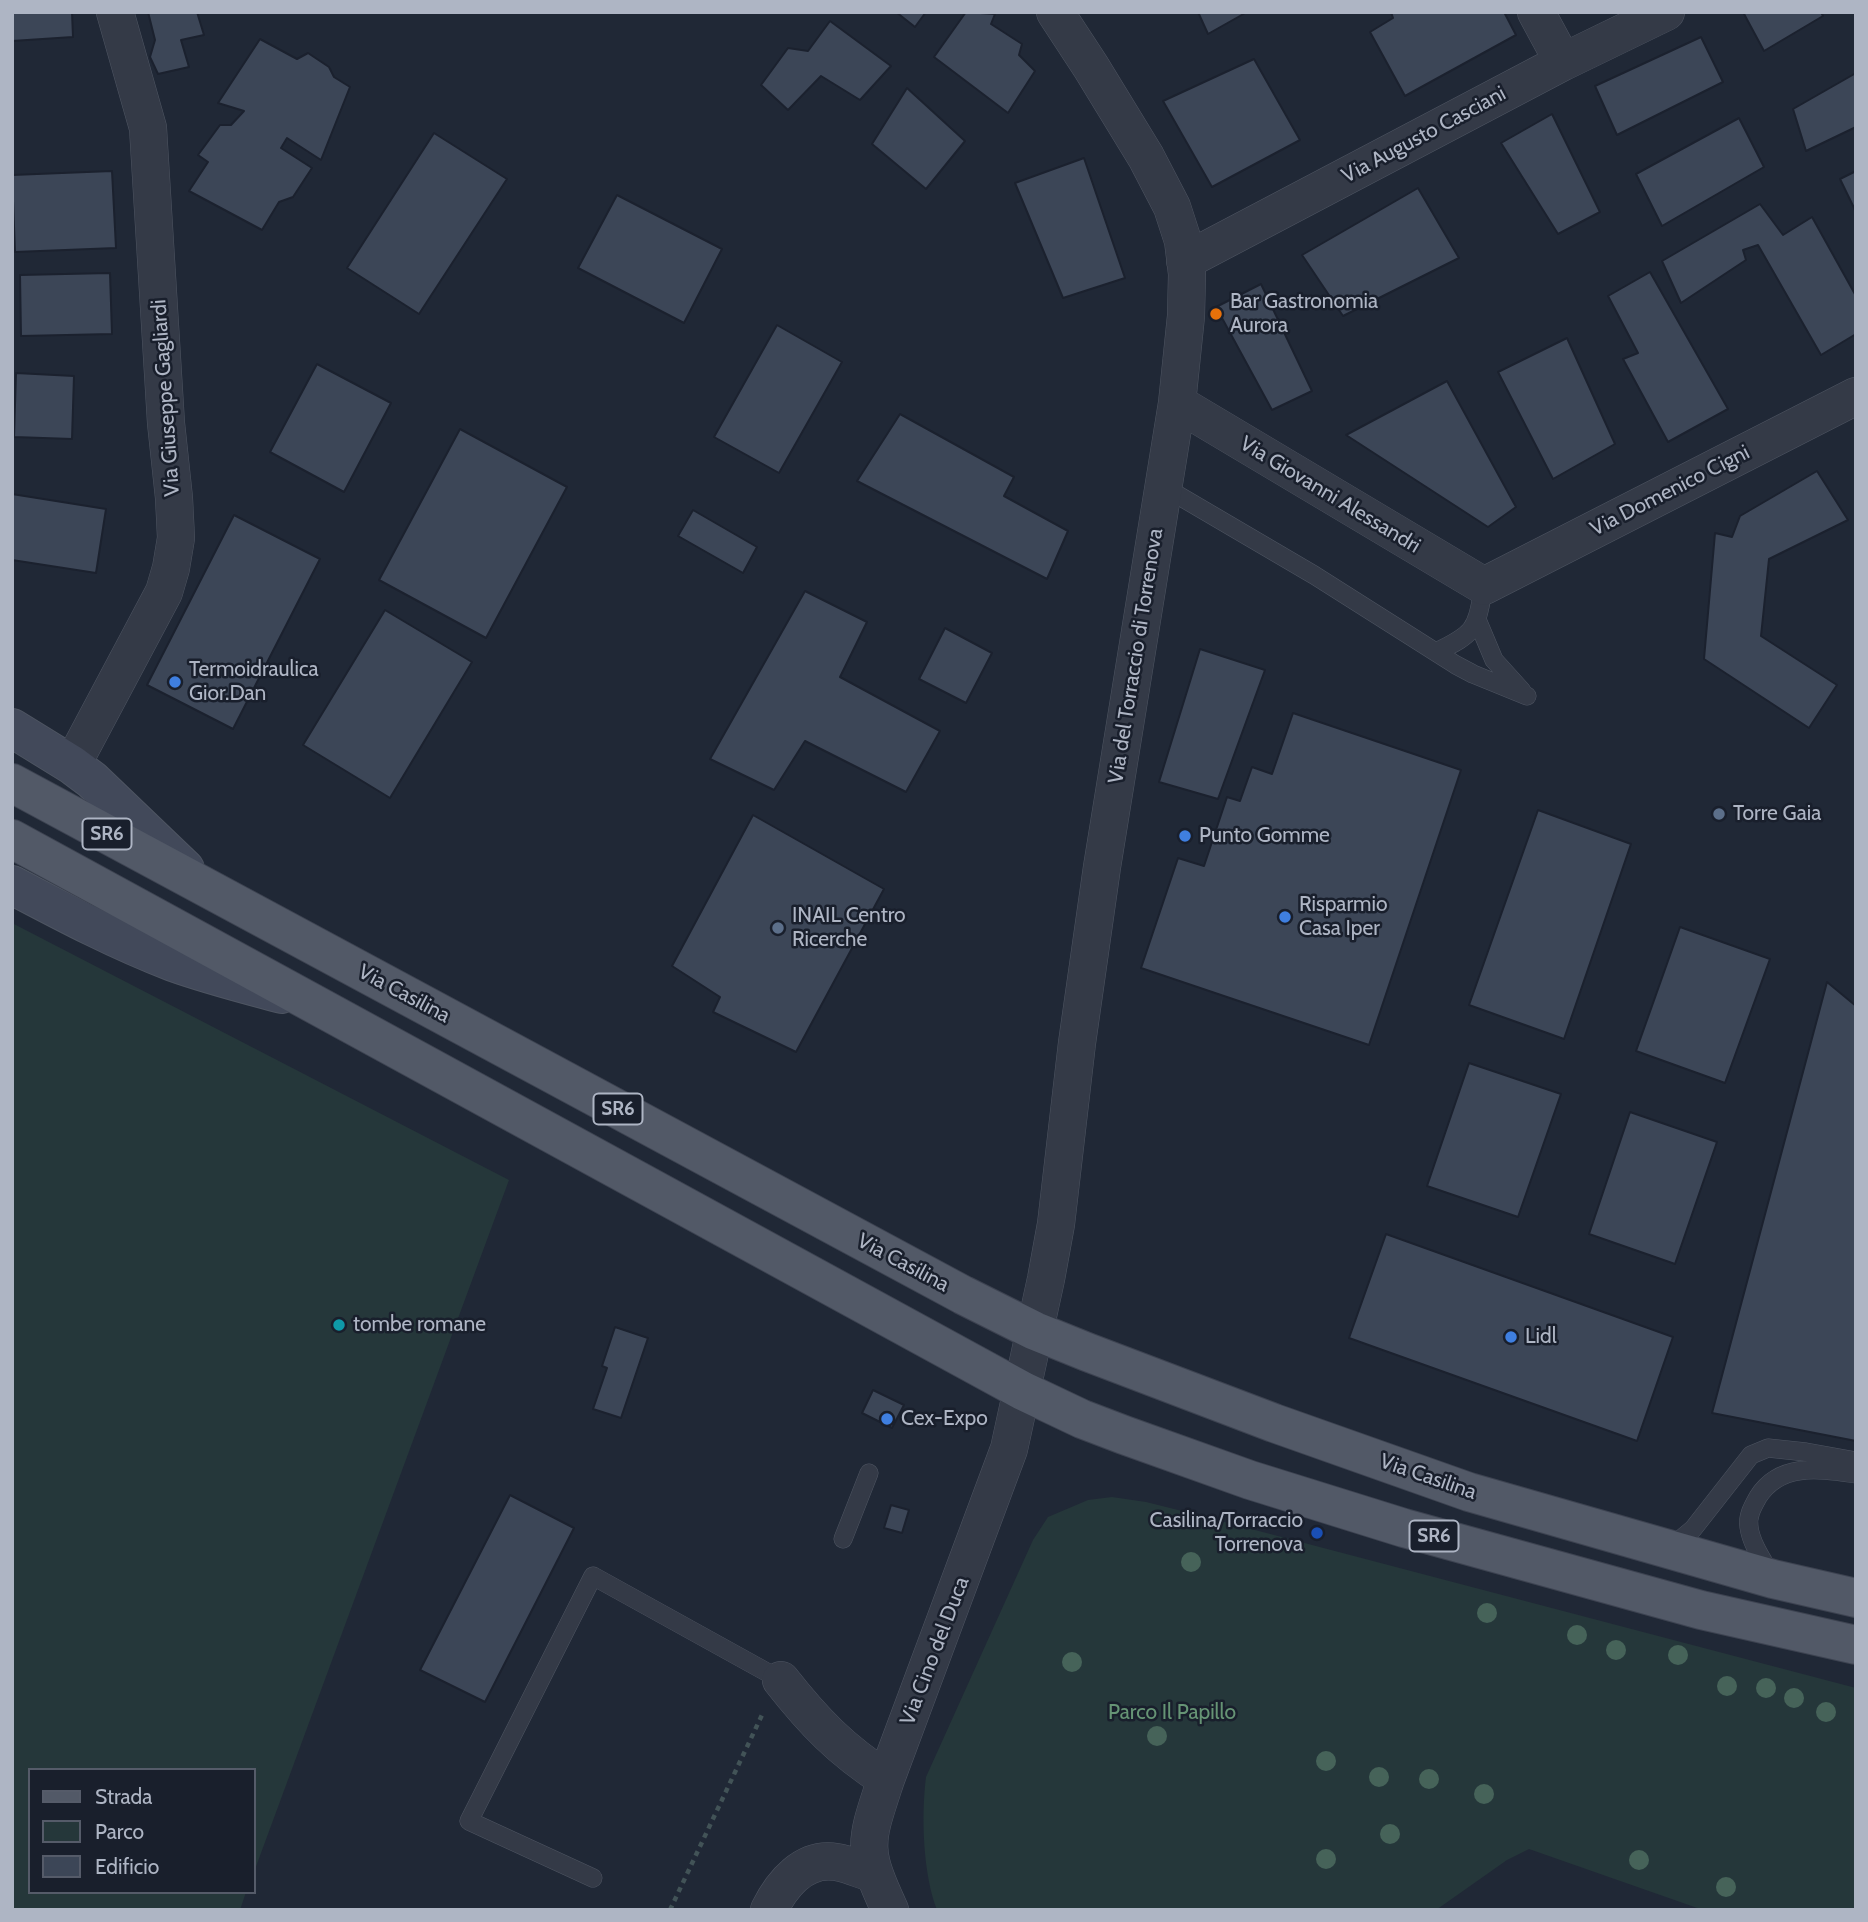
<!DOCTYPE html>
<style>
body{margin:0}
#map{position:relative;width:1868px;height:1922px;overflow:hidden;background:#202836;font-family:Cabin,sans-serif}
canvas{display:block}
.frame{position:absolute;inset:0;border:14px solid #aeb5c4;pointer-events:none}
.legend{position:absolute;left:28px;top:1768px;width:228px;height:126px;box-sizing:border-box;background:#191f2c;border:2px solid #555b69;margin:0;padding:9px 12px;list-style:none;font-size:21px;color:#aeb5c4}
.legend li{display:flex;align-items:center;gap:14px;height:35px}
.legend b{width:35px;border:2px solid #555b69}
</style>
<div id="map">
<canvas width="1868" height="1922"></canvas>
<div class="frame"></div>
<ul class="legend">
<li><b style="height:9px;background:#525967"></b>Strada</li>
<li><b style="height:19px;background:#25373a"></b>Parco</li>
<li><b style="height:19px;background:#3c4657"></b>Edificio</li>
</ul>
</div>
<script>
const ctx = document.querySelector('canvas').getContext('2d');
ctx.lineJoin = 'round';
function paint(path, color) {
  ctx.fillStyle = color;
  ctx.fill(path, 'evenodd');
}
function trace(path, color, width, dash) {
  ctx.strokeStyle = color;
  ctx.lineWidth = width;
  ctx.lineCap = dash ? 'butt' : 'round';
  ctx.setLineDash(dash || []);
  ctx.stroke(path);
}
function drawText(font, color, halo, rows, align = 'center') {
  ctx.font = font + ' Cabin,sans-serif';
  ctx.lineWidth = 5;
  ctx.setLineDash([]);
  ctx.textBaseline = 'middle';
  ctx.strokeStyle = halo;
  ctx.fillStyle = color;
  for (const [text, x, y, turn = 0] of rows) {
    ctx.save();
    ctx.translate(x, y);
    ctx.rotate((+turn || 0) * Math.PI / 180);
    ctx.textAlign = isNaN(turn) ? turn : align;
    if (halo) ctx.strokeText(text, 0, 0);
    ctx.fillText(text, 0, 0);
    ctx.restore();
  }
}
const green = new Path2D(`
 M12,923L509,1180L254,1872V1770H30V1892H246L240,1910H12Z
 M1112,1497L1146,1502L1198,1515L1856,1688V1910H1703L1529,1849L1507,1860L1436,1910H937C923,1874 921,1816 926,1777L1033,1540L1048,1517L1088,1500Z`);
const building = new Path2D(`
 M12,12H72L73,37L12,41Z
 M148,12H197L204,35L181,40L189,67L158,74L150,57L155,40Z
 M896,12H926L915,27Z
 M966,12L995,14L991,24L1022,44L1019,55L1035,71L1008,113L934,57Z
 M1198,12H1247L1208,34Z
 M1391,12H1504L1516,35L1405,96L1370,32L1393,18Z
 M1743,12H1821L1823,16L1764,51Z
 M830,21L891,66L860,100L821,76L788,110L761,85L788,48L808,51Z
 M1701,37L1723,82L1617,135L1595,86Z
 M260,39L297,59L308,53L329,67L334,77L350,87L321,160L287,138L281,148L312,168L293,197L279,202L262,230L189,191L208,162L198,155L220,125H231L244,111L218,103Z
 M1254,59L1300,140L1212,187L1163,101Z
 M1856,73V127L1806,151L1793,109Z
 M907,88L965,141L926,189L872,144Z
 M1552,114L1600,212L1558,234L1501,143Z
 M1739,118L1764,167L1662,226L1636,174Z
 M434,133L507,179L419,314L347,268Z
 M1084,158L1125,278L1063,298L1015,183Z
 M112,171L116,248L15,252L12,175Z
 M1856,171V212L1840,179Z
 M1418,188L1459,258L1343,316L1302,255Z
 M617,195L722,249L684,323L578,268Z
 M1760,204L1783,235L1812,217L1856,296V334L1821,355L1758,245L1743,250L1746,260L1681,303L1662,261Z
 M1650,272L1728,409L1668,442L1623,359L1638,353L1608,296Z
 M110,273L112,334L21,336L20,275Z
 M1261,284L1312,391L1272,410L1216,307Z
 M777,325L842,362L779,473L714,437Z
 M1567,338L1615,444L1553,479L1498,372Z
 M317,364L391,403L344,492L270,452Z
 M16,373L74,376L72,439L14,437Z
 M1447,381L1516,507L1488,527L1346,435Z
 M900,414L1014,477L1004,496L1068,531L1047,579L857,481Z
 M460,429L567,487L486,638L379,580Z
 M1817,471L1848,520L1769,559L1761,636L1837,685L1809,728L1704,659L1715,533L1732,537L1740,516Z
 M12,494L106,509L96,573L12,560Z
 M693,510L757,547L743,573L678,536Z
 M234,515L320,559L233,729L147,685Z
 M805,591L867,622L840,677L940,731L906,792L805,741L774,790L710,759Z
 M385,610L472,662L390,798L303,745Z
 M945,628L992,653L966,703L919,679Z
 M1200,649L1265,670L1218,799L1159,782Z
 M1293,713L1461,770L1369,1045L1141,968L1178,858L1204,866L1227,797L1240,801L1252,767L1272,774Z
 M1538,810L1631,844L1564,1039L1469,1005Z
 M753,815L884,889L796,1052L713,1012L720,997L672,966Z
 M1680,927L1770,959L1725,1083L1636,1051Z
 M1827,982L1856,1006V1441L1712,1413Z
 M1469,1063L1561,1094L1518,1217L1427,1186Z
 M1630,1112L1717,1142L1675,1264L1589,1234Z
 M1386,1234L1673,1337L1637,1441L1349,1338Z
 M615,1327L648,1338L621,1418L593,1409L607,1368L602,1366Z
 M873,1390L904,1405L892,1428L862,1413Z
 M510,1495L574,1528L485,1702L420,1670Z
 M891,1505L909,1510L902,1533L884,1528Z`);
const path = new Path2D(`
 M670,1910L762,1715`);
const lane = new Path2D(`
 M1164,487L1314,575L1456,665L1473,674L1527,696
 M1478,622L1494,660L1522,691
 M1436,652C1477,633 1476,628 1484,586
 M843,1539L869,1473
 M1670,1548L1693,1529L1751,1455L1768,1448L1806,1452L1856,1461
 M1772,1576C1764,1562 1751,1544 1749,1527C1747,1516 1753,1506 1758,1497C1780,1462 1820,1469 1856,1474
 M593,1878L469,1821L593,1576L781,1680`);
const street = new Path2D(`
 M1536,12L1563,62
 M1185,261L1563,62L1666,12
 M1177,403L1484,586L1856,396
 M72,765L164,592L171,568L176,538L174,498L166,423L148,128L115,12
 M781,1680C814,1722 841,1750 886,1779
 M769,1910C782,1884 804,1857 836,1862C849,1864 861,1870 874,1874
 M890,1910C861,1848 865,1843 886,1779L1009,1449L1046,1279L1056,1224L1077,1043L1102,867L1177,403L1186,316L1187,274L1183,241L1172,207L1146,157L1091,67L1055,12`);
const secondary = new Path2D(`
 M12,728L72,765L92,780L185,869
 M12,885C65,913 118,941 173,962C209,975 245,984 282,994`);
const primary = new Path2D(`
 M12,783L963,1295L1035,1331L1087,1352L1274,1423L1469,1492L1773,1579L1856,1598
 M12,839L1023,1391L1082,1419L1124,1435L1250,1480L1404,1528L1701,1610L1856,1645`);
const trees = [
 [1191,1562],
 [1487,1613],
 [1577,1635],
 [1616,1650],
 [1678,1655],
 [1072,1662],
 [1727,1686],
 [1766,1688],
 [1794,1698],
 [1826,1712],
 [1157,1736],
 [1326,1761],
 [1379,1777],
 [1429,1779],
 [1484,1794],
 [1390,1834],
 [1326,1859],
 [1639,1860],
 [1726,1887]
];
const markers = [
 [1216,314,7,"#e8710a"],
 [175,682,7,"#3f7fe0"],
 [1719,814,7,"#5c6f8a"],
 [1185,836,7,"#3f7fe0"],
 [1285,917,7,"#3f7fe0"],
 [778,928,7,"#5c6f8a"],
 [339,1325,7,"#0f9aa8"],
 [1511,1337,7,"#3f7fe0"],
 [887,1419,7,"#3f7fe0"],
 [1317,1533,7,"#1a4fb4"]
];
const shields = [
 [107,834,49],
 [618,1109,49],
 [1434,1536,49]
];
const shieldNames = [
 ["SR6",107,834],
 ["SR6",618,1109],
 ["SR6",1434,1536]
];
const streetNames = [
 ["Via Augusto Casciani",1424,135,-28],
 ["Via Giuseppe Gagliardi",166,398,-94],
 ["Via Domenico Cigni",1670,491,-27],
 ["Via Giovanni Alessandri",1330,495,31],
 ["Via del Torraccio di Torrenova",1136,656,-81],
 ["Via Casilina",404,994,28],
 ["Via Casilina",903,1263,28],
 ["Via Casilina",1428,1477,19],
 ["Via Cino del Duca",935,1651,-69]
];
const poiNames = [
 ["Bar Gastronomia",1230,302],
 ["Aurora",1230,326],
 ["Termoidraulica",189,670],
 ["Gior.Dan",189,694],
 ["Torre Gaia",1733,814],
 ["Punto Gomme",1199,836],
 ["Risparmio",1299,905],
 ["Casa Iper",1299,929],
 ["INAIL Centro",792,916],
 ["Ricerche",792,940],
 ["tombe romane",353,1325],
 ["Lidl",1525,1337],
 ["Cex-Expo",901,1419],
 ["Casilina/Torraccio",1303,1521,"right"],
 ["Torrenova",1303,1545,"right"]
];
const parkNames = [
 ["Parco Il Papillo",1172,1713]
];
paint(green, '#25373a');
paint(building, '#3c4657');
trace(building, '#1b212e', 2);
trace(lane, '#4e5562', 19);
trace(street, '#4e5562', 38);
trace(secondary, '#4e5562', 40);
trace(primary, '#3d4351', 40);
trace(path, '#425357', 4.5, [5, 5]);
trace(lane, '#343a47', 18);
trace(street, '#343a47', 37);
trace(secondary, '#42495a', 38);
trace(primary, '#525967', 38);
ctx.fillStyle = '#466359';
for (const [x, y] of trees) {
  ctx.beginPath();
  ctx.arc(x, y, 10, 0, 2 * Math.PI);
  ctx.fill();
}
for (const [x, y, r, color] of markers) {
  const dot = new Path2D();
  dot.arc(x, y, r, 0, 2 * Math.PI);
  ctx.fillStyle = color;
  ctx.fill(dot);
  trace(dot, '#191f2c', 2.5);
}
for (const [x, y, w] of shields) {
  const box = new Path2D();
  box.roundRect(x - w / 2, y - 15.5, w, 31, 5);
  ctx.fillStyle = '#191f2c';
  ctx.fill(box);
  trace(box, '#aeb5c4', 2);
}
drawText('bold 19px', '#aeb5c4', null, shieldNames);
drawText('21px', '#aeb5c4', '#191f2c', streetNames);
drawText('21px', '#aeb5c4', '#191f2c', poiNames, 'left');
drawText('21px', '#669475', '#191f2c', parkNames);
</script>
